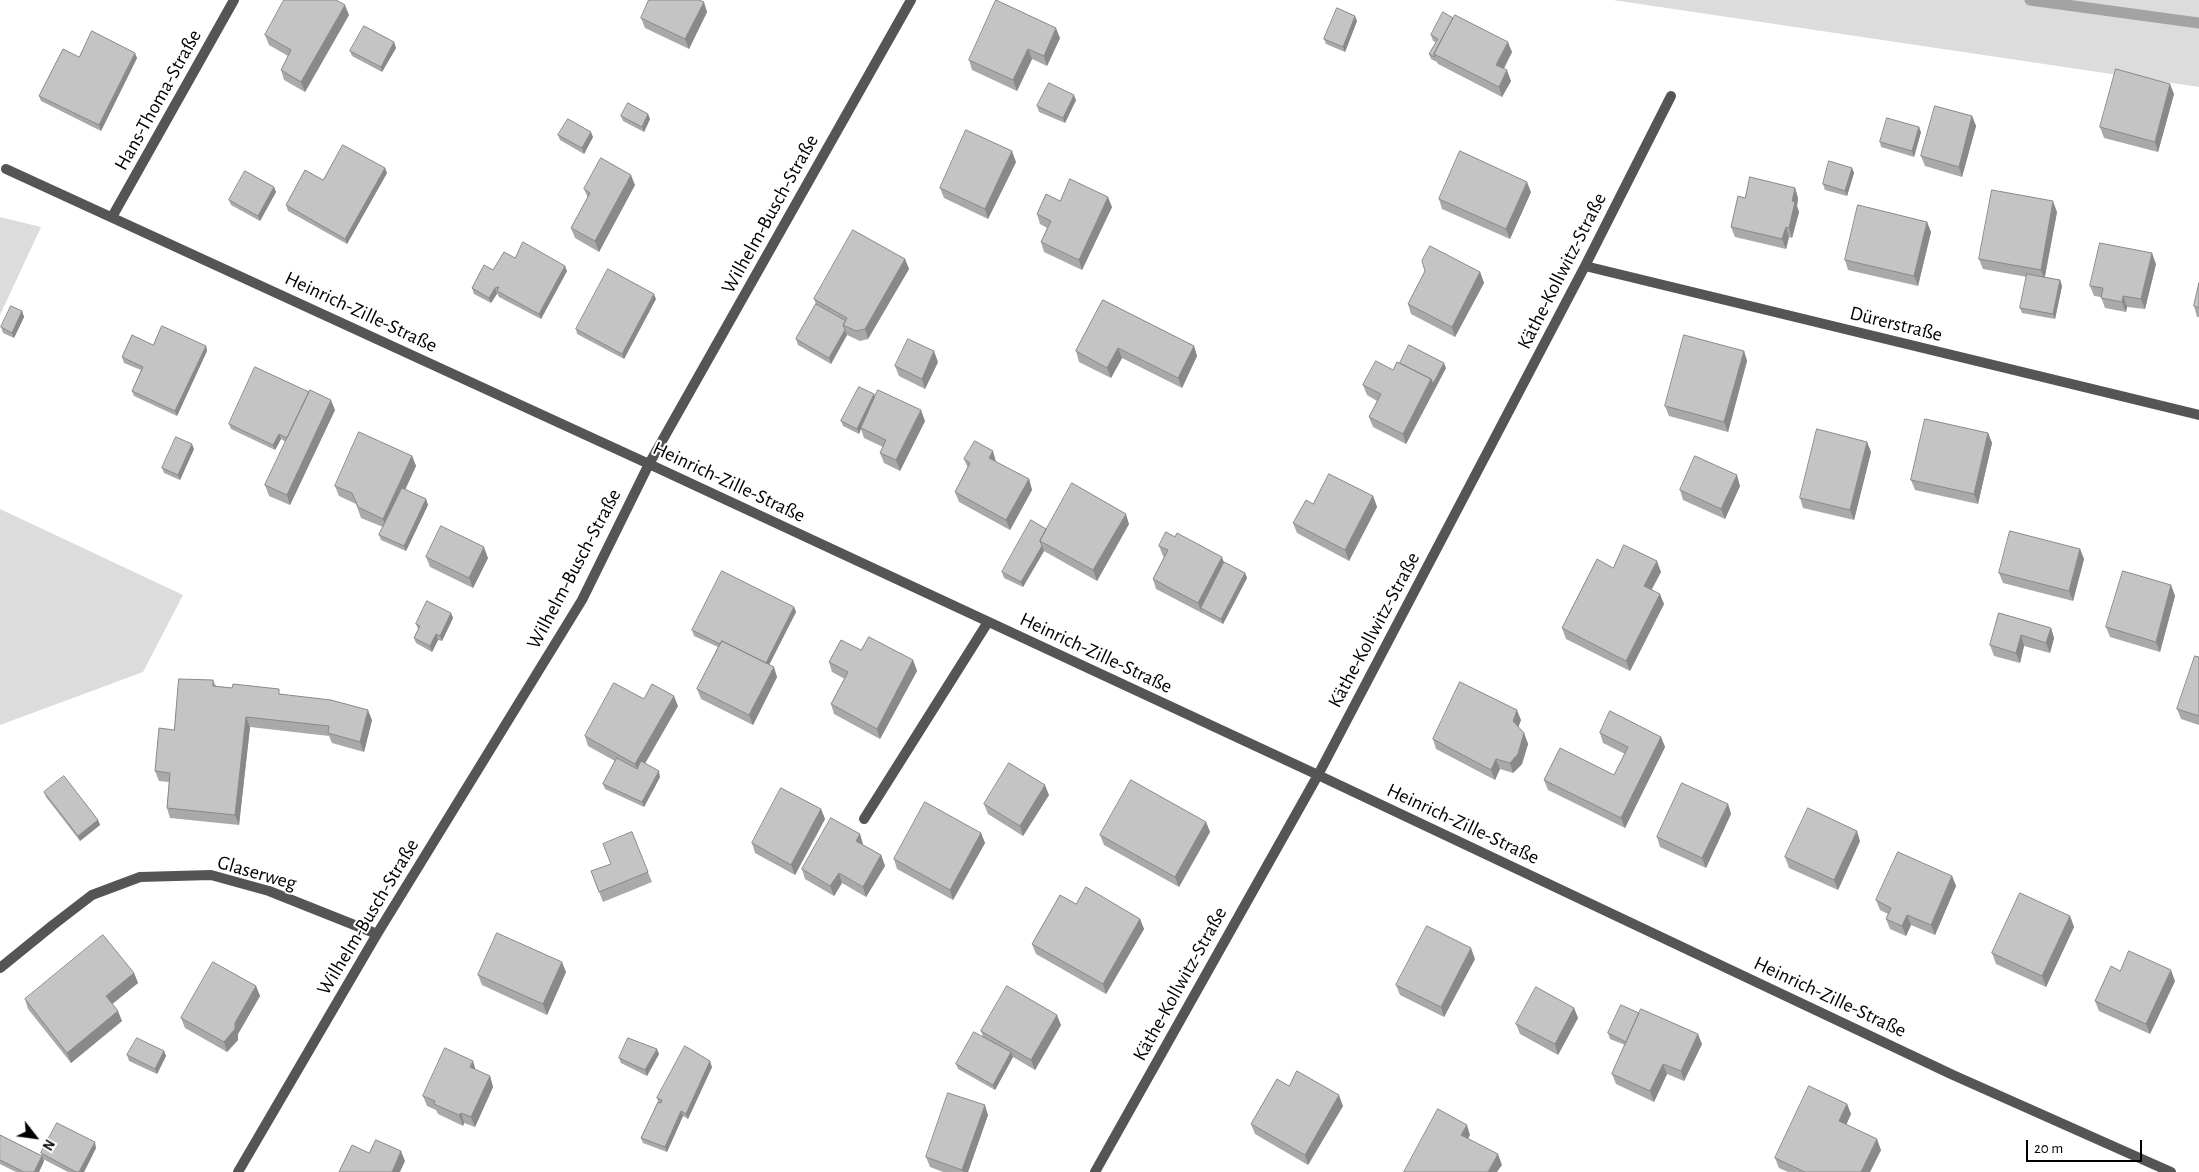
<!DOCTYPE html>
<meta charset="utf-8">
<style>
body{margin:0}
#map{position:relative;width:2199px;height:1172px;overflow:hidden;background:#fff;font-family:"Alegreya Sans",sans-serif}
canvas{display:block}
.north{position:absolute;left:10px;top:1112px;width:50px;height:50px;-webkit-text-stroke:4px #fff;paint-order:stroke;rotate:120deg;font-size:14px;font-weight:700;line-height:20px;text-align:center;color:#000}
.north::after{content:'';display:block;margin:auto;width:18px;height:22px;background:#000;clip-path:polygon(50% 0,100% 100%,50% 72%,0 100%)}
.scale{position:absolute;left:2026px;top:1140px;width:116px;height:22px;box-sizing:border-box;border:2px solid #000;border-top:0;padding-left:6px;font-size:15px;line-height:18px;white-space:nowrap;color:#000;-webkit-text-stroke:4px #fff;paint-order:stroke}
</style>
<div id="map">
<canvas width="2199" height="1172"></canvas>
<div class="north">N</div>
<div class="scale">20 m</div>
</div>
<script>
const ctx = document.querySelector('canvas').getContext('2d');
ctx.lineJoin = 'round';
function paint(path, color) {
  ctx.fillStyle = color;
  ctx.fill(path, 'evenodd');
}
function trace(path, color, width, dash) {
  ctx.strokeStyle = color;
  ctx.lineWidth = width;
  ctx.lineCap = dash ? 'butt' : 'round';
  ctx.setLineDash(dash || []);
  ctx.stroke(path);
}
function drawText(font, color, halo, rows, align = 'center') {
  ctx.font = font + ' "Alegreya Sans",sans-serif';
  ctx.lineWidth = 4;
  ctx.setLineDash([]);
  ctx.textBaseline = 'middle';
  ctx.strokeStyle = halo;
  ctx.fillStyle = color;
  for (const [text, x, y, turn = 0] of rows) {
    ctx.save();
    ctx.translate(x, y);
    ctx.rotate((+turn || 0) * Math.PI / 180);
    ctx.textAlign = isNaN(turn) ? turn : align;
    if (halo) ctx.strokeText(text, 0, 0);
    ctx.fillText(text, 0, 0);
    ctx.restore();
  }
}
const green = new Path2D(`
 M1613,0H2199V87Z
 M0,217L41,227L0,315Z
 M0,509L183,595L143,672L0,725Z`);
const stream = new Path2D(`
 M2030,0L2199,23`);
const lane = new Path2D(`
 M864,819L988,622`);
const street = new Path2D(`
 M6,169L649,464L1318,775L1953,1075L2171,1172
 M112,217L234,0
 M1585,266L2199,415
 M0,968L53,925L92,895L140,877L211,875L269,891L377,934
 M238,1172L377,934L582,600L649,464L911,0
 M1095,1172L1318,775L1585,266L1671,96`);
const wall = new Path2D(`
 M707,12L689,49L645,28L641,18Z
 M349,15L305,92L284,80L281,70L288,56L269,45L265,35Z
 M1357,21L1345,52L1326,44L1324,39Z
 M1431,35L1512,52L1504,69L1511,81L1502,97L1438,64L1437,62L1431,59L1429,54L1436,42L1433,41Z
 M1060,38L1047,66L1032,59L1017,91L972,70L969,60Z
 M394,42L396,48L382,72L352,56L350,51Z
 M79,57L137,58L101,131L41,101L39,96Z
 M2174,94L2158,152L2104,138L2100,127Z
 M1076,100L1065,123L1039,112L1037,106Z
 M648,114L650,119L644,132L623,121L621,116Z
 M1972,116L1976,126L1962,177L1925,166L1921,156Z
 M1921,132L1914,157L1881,147L1880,142Z
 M558,135L593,137L584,154L560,140Z
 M1016,162L988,219L944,198L940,188Z
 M385,168L387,173L347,244L288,211L286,205L323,180Z
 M1852,168L1854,173L1847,196L1825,190L1823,184Z
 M635,185L599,252L575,238L571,228L588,198L584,189Z
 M274,187L276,192L260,221L231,205L229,200Z
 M1795,188L1798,198L1797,206L1799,212L1792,238L1789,237L1786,249L1735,237L1731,227L1745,198Z
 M1531,192L1510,239L1442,209L1439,199Z
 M1060,201L1112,207L1082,270L1044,252L1041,242L1047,228L1040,224L1037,214Z
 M2057,212L2045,277L2060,280L2062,286L2055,319L2022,313L2020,308L2027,277L1983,269L1979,259Z
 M1927,222L1931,232L1918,286L1848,270L1845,260Z
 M515,258L567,271L541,319L499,297L497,293L491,303L474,294L472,288L493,270Z
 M905,259L909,269L868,339L860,341L847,335L831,364L798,345L796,339L816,304L814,299Z
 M2156,264L2145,309L2127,307L2126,312L2105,308L2101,297L2094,296L2090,286Z
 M1480,272L1484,283L1455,337L1411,314L1408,304Z
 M2199,283V317H2197L2194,306Z
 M656,299L624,359L577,334L576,329Z
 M1103,300L1194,346L1197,356L1182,388L1122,358L1111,378L1079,362L1076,351Z
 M22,311L24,317L14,338L3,333L1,327Z
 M153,345L206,346L207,351L177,416L134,396L132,391L141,370L124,363L122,357Z
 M1744,351L1747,361L1728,432L1669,416L1665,406Z
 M938,362L925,389L899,376L895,366Z
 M1400,363L1446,368L1406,444L1373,427L1369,417L1377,401L1367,395L1363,385L1393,370Z
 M874,394L875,398L925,421L900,471L884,463L880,453L883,447L864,438L861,429L859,434L843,426L841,421Z
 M335,410L290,505L269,496L265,485L286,442L281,439L275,450L231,429L229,424Z
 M1988,433L1992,443L1978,504L1915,490L1911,480Z
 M1867,442L1871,452L1854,520L1803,508L1800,498Z
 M194,449L180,480L164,473L162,468Z
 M412,456L416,466L405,490L426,499L428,505L406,551L381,540L379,535L383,527L361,518L356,504L339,496L335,486Z
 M964,459L996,462L1029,479L1032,490L1010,530L959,502L955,492L968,468Z
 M1740,486L1725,519L1683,500L1680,490Z
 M1373,496L1377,507L1349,561L1297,533L1293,523L1313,504Z
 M1129,524L1097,581L1044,551L1023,587L1004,578L1002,572L1046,529Z
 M1159,546L1224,562L1245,573L1247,578L1223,624L1156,589L1153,579L1164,557L1163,556Z
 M2080,549L2084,559L2073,601L2003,583L1999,573Z
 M426,557L488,558L473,588L430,567Z
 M1613,568L1661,572L1652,589L1664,604L1630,671L1566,639L1562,628Z
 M2171,585L2175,596L2160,652L2110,637L2106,627Z
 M794,607L796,612L769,665L777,677L753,725L701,699L697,689L718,647L694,636L692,630Z
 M451,613L453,618L442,641L438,640L432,652L416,643L414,638L418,629L416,624Z
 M1999,613L2051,628L2054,638L2050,653L2024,646L2020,663L1994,656L1990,645Z
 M861,650L913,660L917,671L880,739L834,714L831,704L845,679L832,672L829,662Z
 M2199,657V725L2181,719L2177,709Z
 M213,680L216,686L281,694L372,720L364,752L332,743L329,736L250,727L239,825L170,818L167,808L169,782L159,781L155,771Z
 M644,699L678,706L645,763L660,777L644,807L605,789L603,784L615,761L588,746L585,736Z
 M1521,720L1518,727L1524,733L1528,744L1522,764L1513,773L1500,769L1495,780L1436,749L1433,739Z
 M1600,733L1661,737L1665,747L1625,828L1548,790L1544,780L1614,775L1625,754L1603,743Z
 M44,792L98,820L100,825L80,841L46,797Z
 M1049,795L1023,836L988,814L984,804Z
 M1728,804L1731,814L1706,868L1660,847L1657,837Z
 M821,809L825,819L795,875L755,853L752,843Z
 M1206,822L1210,832L1179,887L1104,845L1100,835Z
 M981,833L985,843L953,900L897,869L894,859Z
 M1860,841L1838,890L1789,868L1785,857Z
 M863,844V845L881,855L885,866L866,897L842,883L834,896L805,879L802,869Z
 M611,864L648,872L652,882L603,902L591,871Z
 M1952,876L1956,886L1935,935L1911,925L1906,936L1890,929L1886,919L1888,914L1880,910L1876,900Z
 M1076,904L1140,919L1144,929L1106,994L1036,954L1032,944Z
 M2070,916L2074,927L2046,987L1996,964L1992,953Z
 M1475,959L1444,1017L1400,995L1396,985Z
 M566,972L547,1015L482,985L478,975Z
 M134,973L138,983L112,1004L122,1021L71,1063L28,1009L25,999Z
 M2175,981L2150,1034L2099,1011L2095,1001Z
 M256,986L260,996L238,1034V1040L227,1052L185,1028L181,1018Z
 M1574,1008L1578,1018L1558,1055L1520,1034L1516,1024Z
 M1061,1025L1035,1070L1013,1057L995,1090L958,1069L956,1064L983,1037L981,1031Z
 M1608,1033L1702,1044L1684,1081L1667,1074L1654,1102L1616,1084L1612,1074L1625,1045L1610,1039Z
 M164,1051L166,1056L157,1074L129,1061L127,1055Z
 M659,1054L647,1076L621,1063L619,1058Z
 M712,1067L688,1119L683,1116L667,1152L643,1143L641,1138L658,1102L657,1098Z
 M476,1070L490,1076L493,1087L475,1127L464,1123L463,1126L438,1114L436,1110L427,1106L423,1096Z
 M1289,1086L1343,1106L1308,1165L1255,1134L1251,1124Z
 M1847,1104L1851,1114L1846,1125L1881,1150L1870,1172H1788L1779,1168L1775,1158Z
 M988,1115L968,1172H943L930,1167L926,1157Z
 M0,1135L42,1156L41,1153L96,1148L84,1172H68L43,1159L44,1161L39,1172H16L0,1164Z`);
const shadedWall = new Path2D(`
 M704,2L707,12L689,49L685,39Z
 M345,5L349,15L305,92L301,82Z
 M1355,16L1357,21L1345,52L1343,47Z
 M1056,28L1060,38L1047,66L1044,56Z
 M394,42L396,48L382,72L381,67Z
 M1508,42L1512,52L1500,75L1496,65Z
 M1028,49L1032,59L1017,91L1013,80Z
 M135,53L137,58L101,131L99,125Z
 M1507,70L1511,81L1502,97L1499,87Z
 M2170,84L2174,94L2158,152L2155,142Z
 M1074,95L1076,100L1065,123L1063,118Z
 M648,114L650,119L644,132L642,127Z
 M1972,116L1976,126L1962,177L1959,167Z
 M1919,127L1921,132L1914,157L1912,151Z
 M591,132L593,137L584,154L582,148Z
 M1012,151L1016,162L988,219L985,209Z
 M385,168L387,173L347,244L345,239Z
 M1852,168L1854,173L1847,196L1845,191Z
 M631,175L635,185L599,252L595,241Z
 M1527,182L1531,192L1510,239L1506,229Z
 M274,187L276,192L260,221L258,216Z
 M1795,188L1798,198L1797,206L1799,212L1792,238L1789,228L1792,201Z
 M1108,197L1112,207L1082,270L1079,260Z
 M2053,201L2057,212L2044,280L2041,270Z
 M1927,222L1931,232L1918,286L1914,276Z
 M1786,227L1789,237L1786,249L1782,239Z
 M2152,253L2156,264L2145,309L2141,299Z
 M905,259L909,269L868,339L865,329Z
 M565,266L567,271L541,319L539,314Z
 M1480,272L1484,283L1455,337L1452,327Z
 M2060,280L2062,286L2055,319L2053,314Z
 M495,288L497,294L491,303L489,298Z
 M654,294L656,299L624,359L622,354Z
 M2123,296L2127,307L2126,312L2122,302Z
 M22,311L24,317L14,338L12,333Z
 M845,330L847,335L831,364L829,358Z
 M206,346L207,351L177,416L175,411Z
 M1194,346L1197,356L1182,388L1178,378Z
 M1118,348L1122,358L1111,378L1107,368Z
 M934,351L938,362L925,389L922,379Z
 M1744,351L1747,361L1728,432L1724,422Z
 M1444,363L1446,368L1406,444L1403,434L1431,379Z
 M874,394L876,399L861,428V429L859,434L857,429Z
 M331,400L335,410L290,505L287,495Z
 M921,410L925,421L900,471L896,460Z
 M1988,433L1992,443L1978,504L1974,494Z
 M279,434L281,439L275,450L273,445Z
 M1867,442L1871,452L1854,520L1850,510Z
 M192,444L194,449L180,480L178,475Z
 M993,451L996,462L989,458Z
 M412,456L416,466L387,529L383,519Z
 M1737,475L1740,486L1725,519L1721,509Z
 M1029,479L1032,490L1010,530L1006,520Z
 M1373,496L1377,507L1349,561L1345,550Z
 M426,499L428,505L406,551L404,546Z
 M1126,514L1129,524L1097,581L1093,570Z
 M1042,546L1044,551L1023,587L1021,582Z
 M484,547L488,558L473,588L469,578Z
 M2080,549L2084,559L2073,601L2069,591Z
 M1222,557L1226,568L1201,608L1202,613L1198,603Z
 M1657,561L1661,572L1648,596L1644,586Z
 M1245,573L1247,578L1223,624L1221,619Z
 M2171,585L2175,596L2160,652L2156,642Z
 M1660,594L1664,604L1630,671L1626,661Z
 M794,607L796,612L766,671L764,666Z
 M451,613L453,618L442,641L440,636Z
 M2051,628L2054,638L2050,653L2046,643Z
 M436,634L438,640L432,652L430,646Z
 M2021,635L2024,646L2020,663L2016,653Z
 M913,660L917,671L880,739L877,729Z
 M774,667L777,677L753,725L749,715Z
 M674,696L678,706L639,774L635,764Z
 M368,710L372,720L364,752L360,742Z
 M1517,710L1521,720L1517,731L1513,721Z
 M246,717L250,727L239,825L235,815Z
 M1524,733L1528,744L1522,764L1513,773L1510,763Z
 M1661,737L1665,747L1625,828L1621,818Z
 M1496,759L1500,769L1495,780L1491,770Z
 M659,771L660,777L644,807L642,802Z
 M1045,785L1049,795L1023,836L1020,826Z
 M1728,804L1731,814L1706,868L1702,858Z
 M821,809L825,819L795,875L791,865Z
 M98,820L100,825L80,841L78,836Z
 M1206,822L1210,832L1179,887L1175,877Z
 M1857,831L1860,841L1838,890L1834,880Z
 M981,833L985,843L953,900L950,890Z
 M860,834L863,844L859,851L856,841Z
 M881,855L885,866L866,897L863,887Z
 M839,873L842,883L834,896L830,886Z
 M1952,876L1956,886L1935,935L1931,925Z
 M1907,915L1911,925L1906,936L1902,926Z
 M2070,916L2074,927L2046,987L2042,976Z
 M1140,919L1144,929L1106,994L1103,984Z
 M1471,948L1475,959L1444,1017L1441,1007Z
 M562,962L566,972L547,1015L543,1004Z
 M2171,970L2175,981L2150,1034L2146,1024Z
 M134,973L138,983L110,1006L106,996Z
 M256,986L260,996L238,1034V1040L227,1052L224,1042Z
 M1574,1008L1578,1018L1558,1055L1555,1044Z
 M118,1011L122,1021L71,1063L67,1053Z
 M1057,1015L1061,1025L1035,1070L1031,1060Z
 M1698,1034L1702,1044L1684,1081L1681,1071Z
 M657,1049L659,1054L647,1076L645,1070Z
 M164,1051L166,1056L157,1074L155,1069Z
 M1011,1052L1013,1057L995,1090L993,1085Z
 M473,1061L476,1071L470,1067Z
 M710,1061L712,1067L688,1119L686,1114Z
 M1663,1064L1667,1074L1654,1102L1650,1091Z
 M490,1076L493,1087L475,1127L471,1117Z
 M1339,1095L1343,1106L1308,1165L1305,1155Z
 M1847,1104L1851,1114L1843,1132L1839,1121Z
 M985,1105L988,1115L968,1172H963L962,1170Z
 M681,1111L683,1116L667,1152L665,1147Z
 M461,1113L464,1123L463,1126L459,1115Z
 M1467,1125L1470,1135L1465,1145L1461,1135Z
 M1877,1139L1881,1150L1870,1172H1861Z
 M95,1142L96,1148L84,1172H79Z
 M401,1151L405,1161L400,1172H392Z
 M1498,1154L1502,1165L1497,1172H1488Z
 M42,1156L44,1161L39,1172H34Z`);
const building = new Path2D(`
 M284,0H336L345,5L301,82L281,70L291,50L265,35Z
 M649,0H699L704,2L685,39L641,18Z
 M996,0L1056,28L1044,56L1028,49L1013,80L969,60Z
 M1337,8L1355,16L1343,47L1324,39Z
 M1443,12L1453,18L1434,54L1435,57L1429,54L1438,39L1431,35Z
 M1455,15L1508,42L1496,65L1507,70L1499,87L1434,54Z
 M364,26L394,42L381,67L350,51Z
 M92,31L135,53L99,125L39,96L63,49L79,57Z
 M2116,69L2170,84L2155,142L2100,127Z
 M1049,83L1074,95L1063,118L1037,106Z
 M628,103L648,114L642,127L621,116Z
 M1935,106L1972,116L1959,167L1921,156Z
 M1887,118L1919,127L1912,151L1880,142Z
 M568,119L591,132L582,148L558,135Z
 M966,130L1012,151L985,209L940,188Z
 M343,145L385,168L345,239L286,205L305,170L323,180Z
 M1460,151L1527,182L1506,229L1439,199Z
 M601,158L631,175L595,241L571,228L590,193L584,189Z
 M1829,161L1852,168L1845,191L1823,184Z
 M245,171L274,187L258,216L229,200Z
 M1750,177L1795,188L1792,201L1795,202L1789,228L1786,227L1782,239L1731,227L1738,196L1745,198Z
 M1070,179L1108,197L1079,260L1041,242L1051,221L1037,214L1046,194L1060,201Z
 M1992,190L2053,201L2041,270L1979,259Z
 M1858,205L1927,222L1914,276L1845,260Z
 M853,230L905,259L865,329L856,331L843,325L847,318L814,299Z
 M523,242L565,266L539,314L497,291L499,287L495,288L489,298L472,288L484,265L493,270L504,252L515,258Z
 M2100,243L2152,253L2141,299L2123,296L2122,302L2101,298L2103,288L2090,286Z
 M1430,246L1480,272L1452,327L1408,304L1425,271L1422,261Z
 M608,269L654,294L622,354L576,329Z
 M2027,274L2060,280L2053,314L2020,308Z
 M2199,283V308L2194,306Z
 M1103,300L1194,346L1178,378L1118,348L1107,368L1076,351Z
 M816,304L846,321L843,325L845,330L829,358L796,339Z
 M11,306L22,311L12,333L1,327Z
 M162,326L206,346L175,411L132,391L143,367L122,357L132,335L153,345Z
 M1684,335L1744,351L1724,422L1665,406Z
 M908,339L934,351L922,379L895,366Z
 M1409,345L1444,363L1433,384L1431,379L1400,363Z
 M1376,361L1393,370L1397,362L1431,379L1403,434L1369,417L1381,394L1363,385Z
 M255,367L309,392L287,438L279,434L273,445L229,424Z
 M859,387L874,394L857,429L841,421Z
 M310,390L331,400L287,495L265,485Z
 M878,390L921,410L896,460L880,453L886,440L861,428Z
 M1925,419L1988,433L1974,494L1911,480Z
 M1817,429L1867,442L1850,510L1800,498Z
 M359,432L412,456L383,519L358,507L352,493L335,486Z
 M176,437L192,444L178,475L162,468Z
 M975,441L993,451L989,458L1029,479L1006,520L955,492L970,463L964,459Z
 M1695,456L1737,475L1721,509L1680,490Z
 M1329,474L1373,496L1345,550L1293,523L1306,500L1313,504Z
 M1072,483L1126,514L1093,570L1040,541Z
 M402,488L426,499L404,546L379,535Z
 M1031,520L1046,529L1040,541L1042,546L1021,582L1002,572Z
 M441,526L484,547L469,578L426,557Z
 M2010,531L2080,549L2069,591L1999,573Z
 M1166,532L1175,537L1177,533L1222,557L1198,603L1153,579L1168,550L1159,546Z
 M1624,545L1657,561L1644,586L1660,594L1626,661L1562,628L1597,559L1613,568Z
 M1224,562L1245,573L1221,619L1201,608Z
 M722,571L794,607L766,663L722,641L720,644L692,630Z
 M2123,571L2171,585L2156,642L2106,627Z
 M427,601L451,613L440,636L436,634L430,646L414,638L420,626L416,624Z
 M1999,613L2051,628L2046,643L2021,635L2016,653L1990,645Z
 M869,637L913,660L877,729L831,704L848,672L829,662L841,640L861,650Z
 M722,641L774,667L749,715L697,689Z
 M2195,656L2199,657V716L2177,709Z
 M179,679L213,680V686L232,688L233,684L279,689V694L331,700L368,710L360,742L328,733L329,726L246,717L235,815L167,808L170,773L155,771L159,728L174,730Z
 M1460,682L1517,710L1513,721L1524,733L1518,754L1510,763L1496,759L1491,770L1433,739Z
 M614,683L644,699L652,684L674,696L635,764L585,736Z
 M1610,711L1661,737L1621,818L1544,780L1560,748L1614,775L1628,747L1600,733Z
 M617,758L637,769L641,761L659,771L642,802L603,784Z
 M1009,763L1045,785L1020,826L984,804Z
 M64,776L98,820L78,836L44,792Z
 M1131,780L1206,822L1175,877L1100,835Z
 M1682,783L1728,804L1702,858L1657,837Z
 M781,788L821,809L791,865L752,843Z
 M925,802L981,833L950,890L894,859Z
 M1808,808L1857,831L1834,880L1785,857Z
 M831,818L860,834L856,841L881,855L863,887L839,873L830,886L802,869Z
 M632,832L648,872L599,892L591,871L611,864L603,844Z
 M1898,852L1952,876L1931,925L1907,915L1902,926L1886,919L1891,908L1876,900Z
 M1086,887L1140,919L1103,984L1032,944L1060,895L1076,904Z
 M2020,893L2070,916L2042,976L1992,953Z
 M1427,926L1471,948L1441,1007L1396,985Z
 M497,933L562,962L543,1004L478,975Z
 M103,935L134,973L106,996L118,1011L67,1053L25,999Z
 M2129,951L2171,970L2146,1024L2095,1001L2111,966L2120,971Z
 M213,962L256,986L235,1023V1029L224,1042L181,1018Z
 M1007,986L1057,1015L1031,1060L981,1031Z
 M1536,987L1574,1008L1555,1044L1516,1024Z
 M1621,1005L1639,1013L1626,1042L1608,1033Z
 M1641,1009L1698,1034L1681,1071L1663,1064L1650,1091L1612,1074Z
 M974,1032L1011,1052L993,1085L956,1064Z
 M137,1038L164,1051L155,1069L127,1055Z
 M628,1038L657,1049L645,1070L619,1058Z
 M685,1046L710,1061L686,1114L681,1111L665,1147L641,1138L658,1102L661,1103L662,1100L657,1098Z
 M445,1048L473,1061L470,1067L490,1076L471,1117L461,1113L459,1115L434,1104L435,1101L423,1096Z
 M1297,1071L1339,1095L1305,1155L1251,1124L1277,1079L1289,1086Z
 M1809,1086L1847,1104L1839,1121L1877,1139L1861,1172H1805L1775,1158Z
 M948,1093L985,1105L962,1170L926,1157Z
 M1438,1109L1467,1125L1461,1135L1498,1154L1488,1172H1404Z
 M57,1123L95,1142L79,1172H76L41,1153Z
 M0,1135L42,1156L34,1172H24L0,1160Z
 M376,1140L401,1151L392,1172H339L352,1145L369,1153Z`);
const streetNames = [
 ["Hans-Thoma-Straße",158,100,-61],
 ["Wilhelm-Busch-Straße",770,214,-61],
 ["Käthe-Kollwitz-Straße",1562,271,-63],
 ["Heinrich-Zille-Straße",361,312,25],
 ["Dürerstraße",1896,324,14],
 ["Heinrich-Zille-Straße",729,482,25],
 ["Wilhelm-Busch-Straße",574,569,-62],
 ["Käthe-Kollwitz-Straße",1374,630,-62],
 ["Heinrich-Zille-Straße",1096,653,25],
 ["Heinrich-Zille-Straße",1463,824,25],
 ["Glaserweg",257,873,16],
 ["Wilhelm-Busch-Straße",368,917,-59],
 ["Käthe-Kollwitz-Straße",1180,984,-61],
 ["Heinrich-Zille-Straße",1830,997,25]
];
paint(green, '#dcdcdc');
trace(stream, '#a3a3a3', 11);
trace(lane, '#555', 10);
trace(street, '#555', 10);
paint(wall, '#a9a9a9');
paint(shadedWall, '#898989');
paint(building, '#c4c4c4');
trace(building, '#898989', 1);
drawText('20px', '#000', '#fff', streetNames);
</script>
